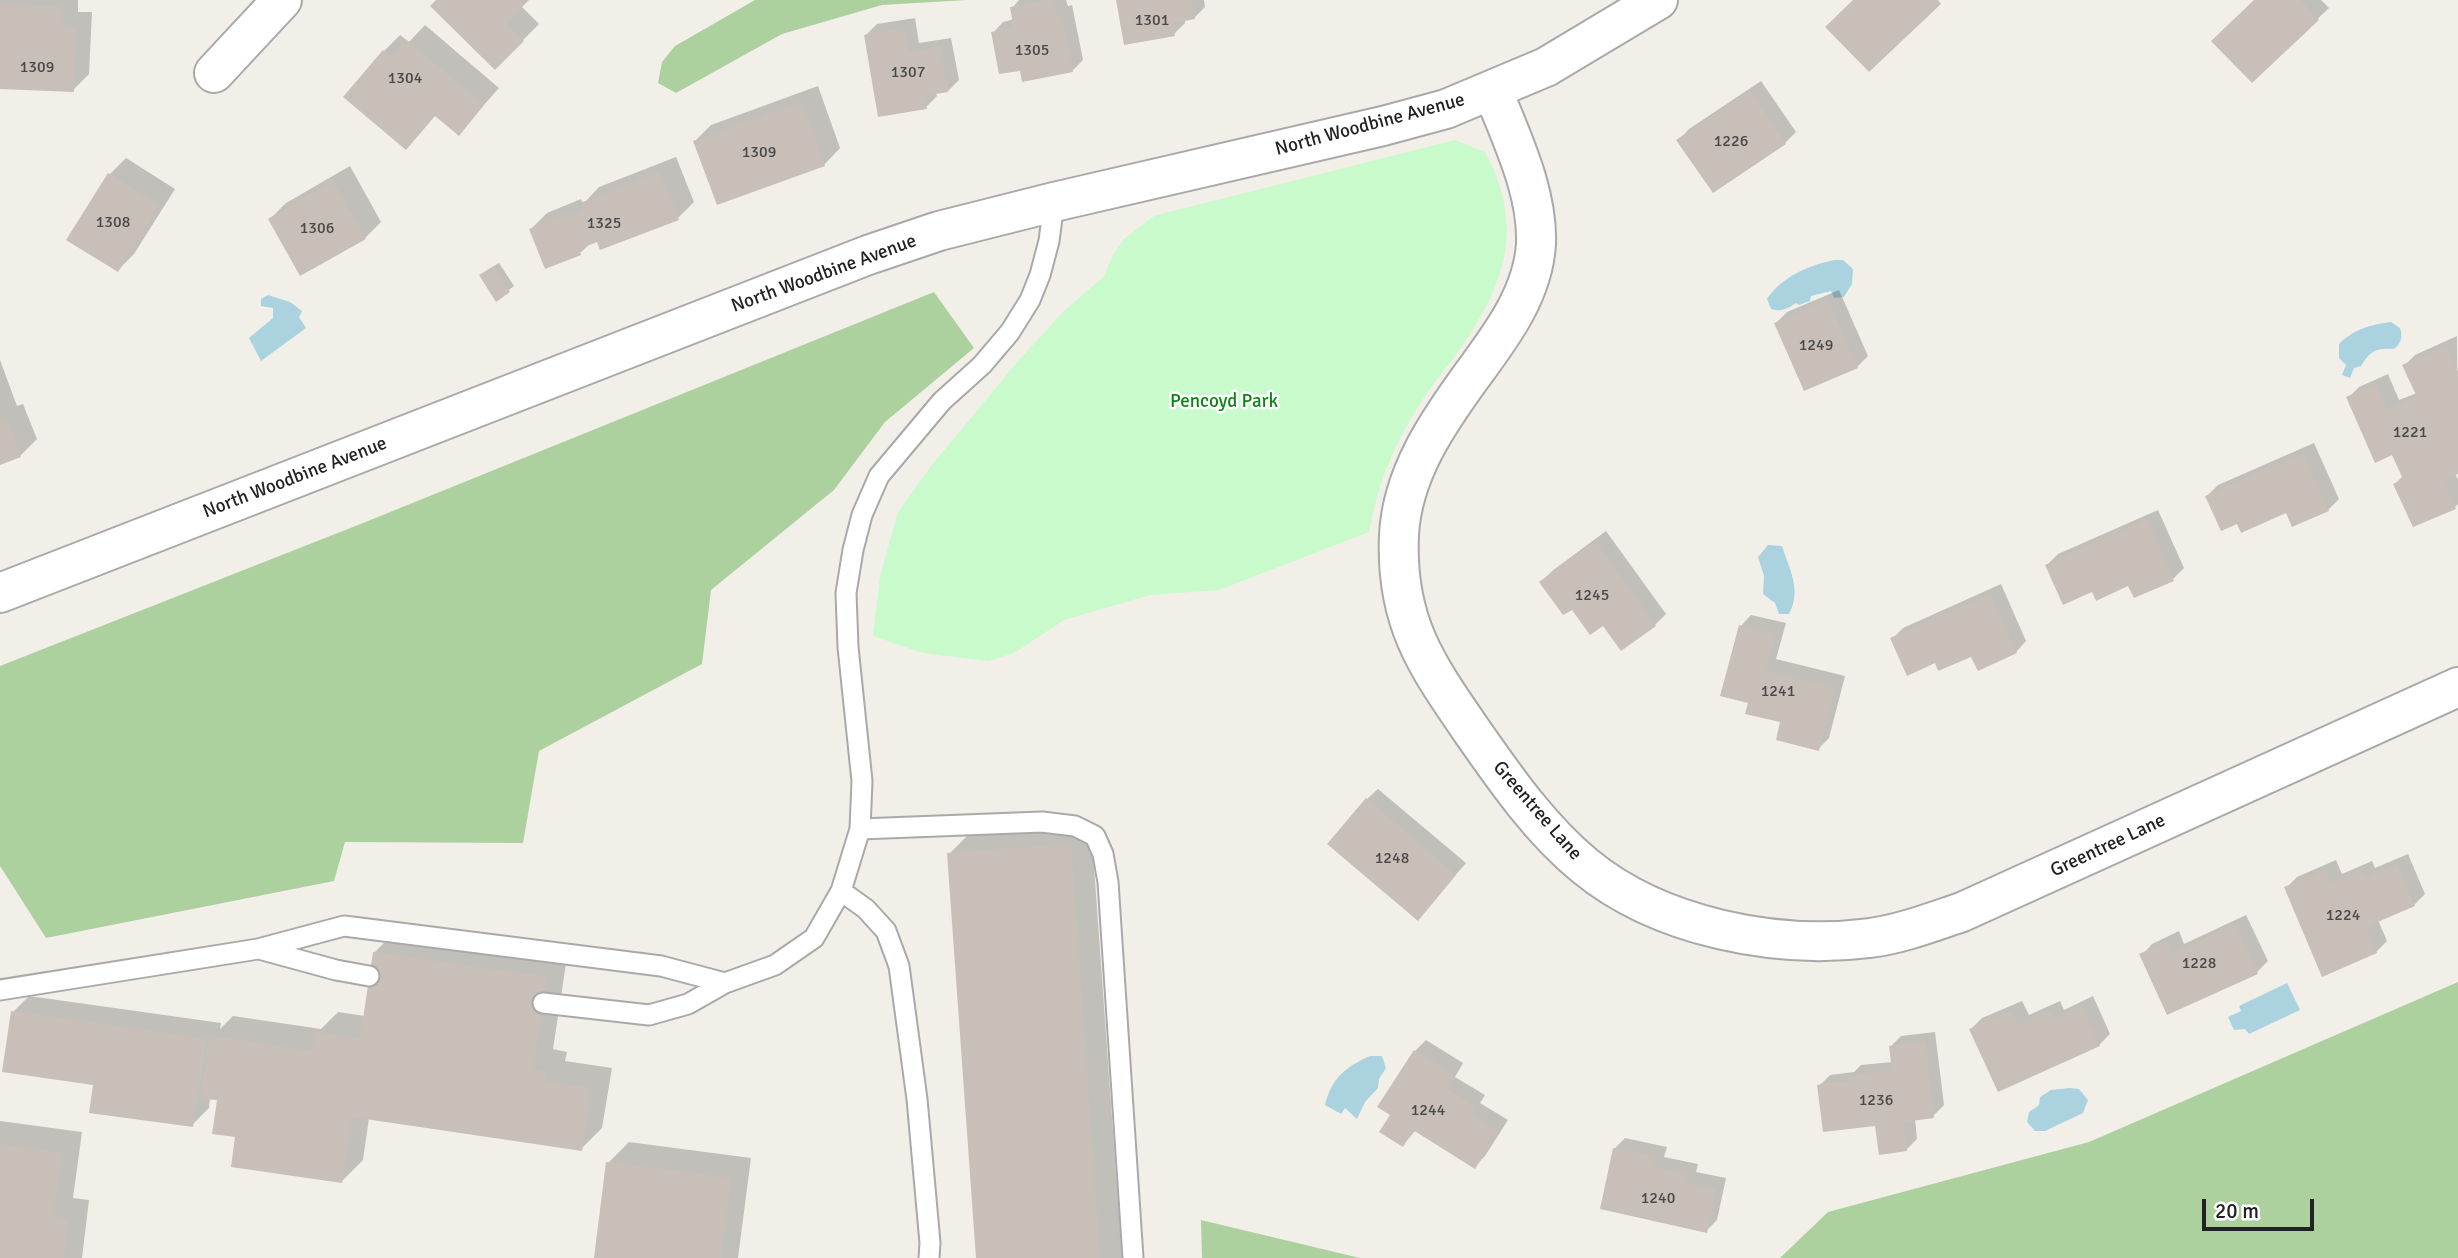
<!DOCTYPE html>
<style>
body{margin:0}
#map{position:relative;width:2458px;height:1258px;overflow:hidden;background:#f2efe9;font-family:Signika,sans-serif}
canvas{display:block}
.scale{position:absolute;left:2202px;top:1199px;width:112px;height:32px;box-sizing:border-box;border:4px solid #222;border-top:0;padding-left:9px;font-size:21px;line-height:24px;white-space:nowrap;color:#222;-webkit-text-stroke:5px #fff;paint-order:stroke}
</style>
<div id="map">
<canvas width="2458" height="1258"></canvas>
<div class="scale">20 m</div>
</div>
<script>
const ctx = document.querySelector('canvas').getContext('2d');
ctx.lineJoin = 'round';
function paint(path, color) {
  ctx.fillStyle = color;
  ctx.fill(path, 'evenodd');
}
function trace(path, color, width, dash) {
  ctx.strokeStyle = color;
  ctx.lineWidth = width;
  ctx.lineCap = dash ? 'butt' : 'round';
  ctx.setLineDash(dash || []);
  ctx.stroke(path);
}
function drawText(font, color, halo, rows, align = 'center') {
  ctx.font = font + ' Signika,sans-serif';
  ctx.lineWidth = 5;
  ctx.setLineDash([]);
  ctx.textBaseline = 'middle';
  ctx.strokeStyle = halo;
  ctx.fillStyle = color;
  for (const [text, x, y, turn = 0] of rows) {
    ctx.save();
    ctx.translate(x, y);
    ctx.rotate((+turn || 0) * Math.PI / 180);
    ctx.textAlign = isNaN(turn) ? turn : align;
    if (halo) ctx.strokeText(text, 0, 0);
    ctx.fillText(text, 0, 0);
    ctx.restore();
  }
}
const forest = new Path2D(`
 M755,0H967L882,5L782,34L676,93L658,83L662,62L675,46Z
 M934,292L974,348L885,422L834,490L711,590L702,664L539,751L523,843L345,842L334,881L46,938L0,866V666L358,525Z
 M2458,982V1258H1780L1828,1212L2089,1142Z
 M1201,1220L1360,1258H1202Z`);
const park = new Path2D(`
 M1455,140L1485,152C1525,226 1506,283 1460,349C1449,365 1436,379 1425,396C1408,422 1392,451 1382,481C1376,497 1373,515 1369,532L1219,590L1150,595L1064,620L1014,653L988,661L923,653L873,636L880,576L898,512L931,466L1018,361L1064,311L1104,276L1113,255L1124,239L1154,216Z`);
const water = new Path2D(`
 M1834,260H1843L1853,269L1852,284L1844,297L1834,298L1831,291L1811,296L1810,301L1799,305L1796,303C1787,309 1781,312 1771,309L1767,299C1783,276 1807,266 1834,260Z
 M268,295L290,302L302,311L299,317L306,328L261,361L249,338L273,318V308L261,306V299Z
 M2391,322L2400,328C2403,337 2401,343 2394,349C2376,348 2371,350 2361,366L2354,368L2350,378L2342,375L2346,365L2339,358V344C2354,329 2370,325 2391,322Z
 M1768,545L1782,546C1789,569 1802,589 1789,614H1779L1775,603L1763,594L1764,576L1758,557Z
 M2287,983L2300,1010L2249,1034L2245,1029L2234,1030L2228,1017L2241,1011L2239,1006Z
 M1370,1056H1382L1386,1068L1379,1079L1378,1088L1365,1102L1357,1119L1345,1108L1341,1114L1325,1105C1332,1077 1346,1067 1370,1056Z
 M2070,1088L2079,1089L2088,1100L2083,1113L2045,1131H2035L2027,1122L2029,1112L2039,1105L2040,1097L2051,1090Z`);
const shadow = new Path2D(`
 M0,0H78V12H92L89,74L73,90L0,88Z
 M438,0H527L521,6L539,24L495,68Z
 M1019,0H1066L1068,6L1072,5L1083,60L1072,71L1022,69L993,33L1003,22L1014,19L1012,8Z
 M1117,0H1204L1205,7L1194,18L1185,19V23L1174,34Z
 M2256,0H2321L2329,8L2252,81Z
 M915,18L919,43L951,38L959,80L948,91L936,93L937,96L926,107L866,35L877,24Z
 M425,25L499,88L458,134L384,51L400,35L409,42Z
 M1761,81L1796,132L1785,143L1713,191L1679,140L1689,129Z
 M818,86L840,148L824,165L695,141L711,125Z
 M676,157L694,202L678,218L598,240L591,243L580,253L531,229L547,213L581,199L582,202L586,201L599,187Z
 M126,158L175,189L134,254L118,270L110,174Z
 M350,166L381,222L365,238L270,219L286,203Z
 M499,263L514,286L497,299L486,271Z
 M1839,290L1868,356L1857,367L1776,323L1787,312Z
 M2457,336L2458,472L2455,473L2458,480V504L2455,507L2395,484L2403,476L2393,453L2348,398L2359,387L2388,374L2399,400L2417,393L2404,366L2415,355Z
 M0,360L17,406L23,404L37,439L20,456L0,463Z
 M2314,443L2339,499L2328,510L2287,511L2238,522L2207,496L2218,485Z
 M2158,510L2184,568L2173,579L2135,596L2129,584L2093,589L2047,565L2058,554Z
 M1606,531L1666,614L1655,625L1622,649L1603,623L1572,607L1541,582L1552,571Z
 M2001,584L2026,641L2016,652L1972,655L1892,639L1903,628Z
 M1751,615L1786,623L1776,659L1845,676L1829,738L1818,749L1782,721L1750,702L1741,626Z
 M1378,789L1466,863L1428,907L1367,799Z
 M1091,824L1122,1258H978L949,854L970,833Z
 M2408,854L2425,894L2414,905L2378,920L2387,941L2376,952L2286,888L2297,877L2336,860L2342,874L2372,861L2375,868Z
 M2246,915L2268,961L2257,972L2142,955L2152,944L2179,931L2184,944Z
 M395,932L567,957L553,1049L567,1052L565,1061L612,1068L602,1128L581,1149L369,1118L363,1160L342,1181L237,1135L219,1099L210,1098L209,1108L192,1125L95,1083L13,1012L29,996L221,1023L220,1029L233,1016L321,1029L338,1012L365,1016L374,953Z
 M2093,996L2110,1034L2099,1045L1971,1029L1982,1018L2022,1001L2029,1015L2060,1001L2064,1010Z
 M1935,1032L1944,1105L1933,1116L1915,1118L1917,1139L1906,1150L1877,1124L1819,1086L1830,1075L1854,1072L1861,1065L1892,1062L1890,1047L1901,1036Z
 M1426,1040L1463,1063L1455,1077L1485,1095L1480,1103L1508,1120L1485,1156L1475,1166L1416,1130L1403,1145L1392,1115L1415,1051Z
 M0,1121L82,1132L73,1198L89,1200L82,1258H0Z
 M1625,1138L1667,1147L1664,1157L1698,1164L1696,1172L1726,1178L1717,1220L1706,1231L1614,1149Z
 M629,1142L751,1158L738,1258H596L608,1163Z`);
const building = new Path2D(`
 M436,0H529L506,23L524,41L495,70L430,6Z
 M1047,0H1054L1057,16L1062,15L1073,72L1022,82L1020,71L999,74L991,32L1012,28L1013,24L1010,7Z
 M1116,0H1191L1195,19L1173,23L1175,36L1124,45Z
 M1853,0H1938L1941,4L1869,72L1825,27Z
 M2254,0H2300L2319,20L2252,83L2211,41Z
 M0,4L62,7V27L76,28L74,92L0,89Z
 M904,28L909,53L940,47L948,92L924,96L927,109L878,117L864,35Z
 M407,40L484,105L459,136L435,116L406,150L343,97L383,50L393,58Z
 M1750,90L1786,144L1713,193L1676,140Z
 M801,101L825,166L717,205L693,141Z
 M660,172L679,220L600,250L597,242L579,249L581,255L545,269L529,229L565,214L566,217L584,210L581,203Z
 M108,173L160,205L118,272L66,240Z
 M333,181L366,239L300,276L268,219Z
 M494,266L510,292L496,302L479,275Z
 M1828,300L1858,368L1804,391L1774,323Z
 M2446,346L2458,372V474L2443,480L2456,509L2413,527L2393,484L2403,479L2392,455L2375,463L2346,397L2376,384L2388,410L2417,397L2402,365Z
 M7,419L21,457L0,465V421Z
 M2303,453L2329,511L2292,527L2286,513L2241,533L2237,524L2221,531L2205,496Z
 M2147,519L2174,581L2134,598L2128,586L2096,601L2092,592L2063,605L2045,565Z
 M1595,541L1656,626L1621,651L1603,626L1590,635L1572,610L1563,615L1539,582Z
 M1990,594L2017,653L1978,671L1971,657L1938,671L1935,663L1907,676L1890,638Z
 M1739,625L1776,634L1766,670L1835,687L1819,751L1776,740L1780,722L1745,714L1748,703L1720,696Z
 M1366,798L1456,875L1418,921L1327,844Z
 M1071,844L1100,1258H976L947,853Z
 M2397,864L2415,906L2366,927L2377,953L2322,977L2284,887L2325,870L2331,883L2361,870L2364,878Z
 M2235,924L2258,974L2167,1015L2139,954L2168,941L2173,953Z
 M373,952L547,977L533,1070L547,1072L545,1082L591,1088L582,1151L352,1117L342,1183L231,1167L235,1137L212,1134L217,1100L201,1099L210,1036L312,1051L315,1032L360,1039Z
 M2082,1006L2100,1046L1998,1092L1969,1029L2011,1011L2018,1025L2049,1011L2053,1019Z
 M11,1011L206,1039L193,1127L89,1113L93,1085L2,1072Z
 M1925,1042L1934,1118L1903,1122L1907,1151L1879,1155L1875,1126L1823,1132L1817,1085L1849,1081L1848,1076L1892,1070L1889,1046Z
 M1414,1050L1454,1075L1446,1088L1475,1107L1471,1114L1498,1132L1475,1169L1413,1130L1403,1147L1379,1132L1390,1115L1377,1107Z
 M0,1144L62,1153L53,1218L69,1221L64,1258H0Z
 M1613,1148L1657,1157L1654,1167L1688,1174L1686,1182L1716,1189L1707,1233L1600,1209Z
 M606,1162L731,1178L721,1258H594Z`);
const lane = new Path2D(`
 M860,829L1042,822L1075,826L1095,836L1103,854L1108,882L1133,1258
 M841,891L866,909L886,931L899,966L917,1099L930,1243L929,1258
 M259,949L336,970L369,976
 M0,990L258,949L344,926L661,966L725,983L775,965L814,938L841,891L860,829L862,781L848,647L846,593L853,550L862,515L879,476L942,401L982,365L1010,332L1030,300L1040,275L1049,241L1054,202
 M543,1003L649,1015L688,1004L725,983`);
const street = new Path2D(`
 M214,73L282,0
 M1493,91C1511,138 1538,191 1536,244C1533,294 1501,336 1473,374C1438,422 1402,474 1399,535C1395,622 1427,666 1474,734C1506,780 1541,830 1585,866C1659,927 1776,950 1870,938C1901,934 1932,922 1962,912L2458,687
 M0,593L868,255L939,231L1054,202L1383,126L1446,109L1546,67L1658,0`);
const numberNames = [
 ["1301",1152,21],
 ["1305",1032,51],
 ["1309",37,68],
 ["1307",908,73],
 ["1304",405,79],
 ["1226",1731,142],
 ["1309",759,153],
 ["1308",113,223],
 ["1325",604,224],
 ["1306",317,229],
 ["1249",1816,346],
 ["1221",2410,433],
 ["1245",1592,596],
 ["1241",1778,692],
 ["1248",1392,859],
 ["1224",2343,916],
 ["1228",2199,964],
 ["1236",1876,1101],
 ["1244",1428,1111],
 ["1240",1658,1199]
];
const streetNames = [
 ["North Woodbine Avenue",1370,125,-15],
 ["North Woodbine Avenue",824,274,-20],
 ["North Woodbine Avenue",295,478,-21],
 ["Greentree Lane",1537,811,49],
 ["Greentree Lane",2108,846,-25]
];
const parkNames = [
 ["Pencoyd Park",1224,402]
];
paint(forest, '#add19e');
paint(park, '#c8facc');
paint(water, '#aad3df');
paint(shadow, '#0003');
paint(building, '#c7bfb8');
trace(lane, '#a9a9a9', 23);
trace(street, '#a9a9a9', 42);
trace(lane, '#fff', 19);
trace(street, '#fff', 38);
drawText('16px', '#4b4948', null, numberNames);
drawText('19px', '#222', '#fff', streetNames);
drawText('19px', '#0c8416', '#fff', parkNames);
</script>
